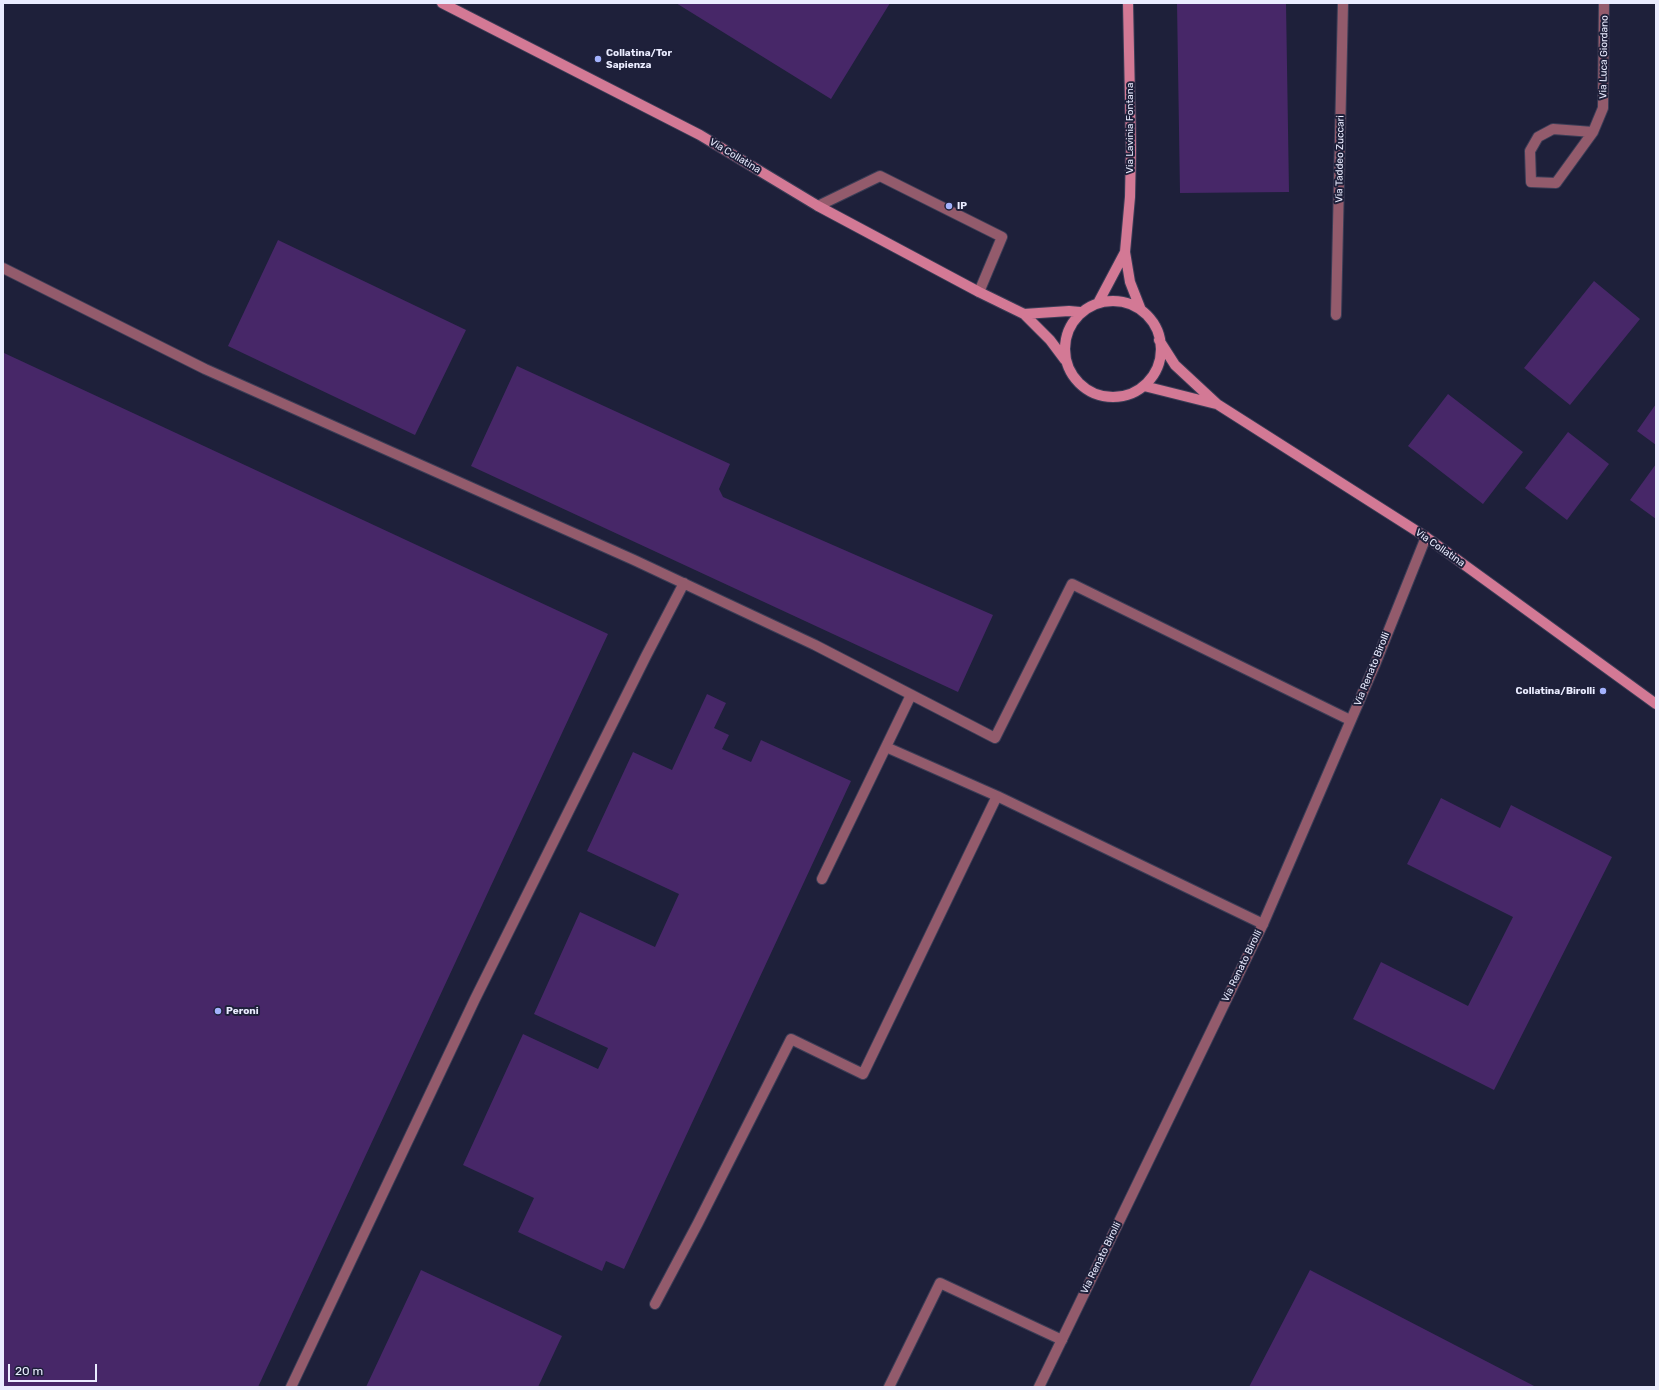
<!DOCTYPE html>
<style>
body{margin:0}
#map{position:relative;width:1659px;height:1390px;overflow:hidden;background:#1e203a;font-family:Rubik,sans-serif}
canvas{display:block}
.frame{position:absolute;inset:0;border:4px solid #eaecff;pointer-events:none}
.scale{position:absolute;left:8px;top:1364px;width:89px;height:18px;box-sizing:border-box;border:2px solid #eaecff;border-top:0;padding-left:5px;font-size:12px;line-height:14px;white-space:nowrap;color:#eaecff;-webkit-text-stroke:3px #1e203a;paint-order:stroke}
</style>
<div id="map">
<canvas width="1659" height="1390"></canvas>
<div class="frame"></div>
<div class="scale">20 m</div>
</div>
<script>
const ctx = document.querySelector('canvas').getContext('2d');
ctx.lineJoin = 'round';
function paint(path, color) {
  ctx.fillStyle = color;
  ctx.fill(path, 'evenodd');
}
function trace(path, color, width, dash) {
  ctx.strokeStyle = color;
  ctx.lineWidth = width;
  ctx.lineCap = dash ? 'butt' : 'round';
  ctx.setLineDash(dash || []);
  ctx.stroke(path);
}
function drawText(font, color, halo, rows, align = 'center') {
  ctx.font = font + ' Rubik,sans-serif';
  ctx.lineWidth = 4;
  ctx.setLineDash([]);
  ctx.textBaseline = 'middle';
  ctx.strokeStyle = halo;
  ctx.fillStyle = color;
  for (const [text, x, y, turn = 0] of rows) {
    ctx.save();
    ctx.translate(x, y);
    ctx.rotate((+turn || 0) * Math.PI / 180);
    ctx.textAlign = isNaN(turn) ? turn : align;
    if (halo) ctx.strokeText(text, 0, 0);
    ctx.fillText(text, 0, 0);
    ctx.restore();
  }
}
const building = new Path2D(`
 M676,3H890L831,99Z
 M1177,3H1286L1289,192L1180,193Z
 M278,240L466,330L415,435L228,346Z
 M1594,281L1640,319L1570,405L1524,368Z
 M4,353L608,634L258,1387H3V356Z
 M517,366L730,464L719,489L723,497L993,615L958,692L471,466Z
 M1448,394L1523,452L1483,504L1408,446Z
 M1656,404V445L1637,431Z
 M1568,432L1609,464L1567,520L1525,488Z
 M1656,464V519L1630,500Z
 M707,694L726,703L714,728L729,735L722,749L751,762L761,740L851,781L624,1269L606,1261L602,1271L518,1232L534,1198L463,1165L523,1034L598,1069L608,1048L534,1014L580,912L655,947L679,894L587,851L633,752L672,770Z
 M1441,798L1500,828L1511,805L1612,857L1494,1090L1353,1019L1381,962L1468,1006L1513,917L1407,864Z
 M421,1270L562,1336L538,1387H366Z
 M1310,1270L1536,1387H1249Z`);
const lane = new Path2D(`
 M818,206L880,176L1002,237L979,292
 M3,268L205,369L634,560L815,645L995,738L1072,584L1350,720
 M886,747L997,796
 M822,879L911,695
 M655,1304L698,1223L791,1039L863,1074L997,796L1263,924
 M291,1387L475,999L646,656L684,583
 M889,1387L940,1283L1062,1340`);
const street = new Path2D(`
 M1593,132L1553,129L1538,137L1530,151L1531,182L1556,183L1593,132L1603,108L1604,3
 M1336,315L1343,3
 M1039,1387L1263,924L1376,662L1426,537`);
const secondary = new Path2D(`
 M442,3L700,135L818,206L979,292L1024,314L1050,340L1065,360
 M1128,3L1131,148L1130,197L1125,252L1130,282L1141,310
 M1065 349a48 48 0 1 1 96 0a48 48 0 1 1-96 0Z
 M1098,303L1125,252
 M1024,314L1069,311L1080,312
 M1159,340L1175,365L1217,404L1426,537L1656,704
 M1144,386L1216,404`);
const markers = [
 [598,59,4,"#a3b2fd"],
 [949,206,4,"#a3b2fd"],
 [1603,691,4,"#a3b2fd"],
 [218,1011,4,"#a3b2fd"]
];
const poiNames = [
 ["Collatina/Tor",606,53],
 ["Sapienza",606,65],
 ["IP",957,206],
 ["Collatina/Birolli",1595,691,"right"],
 ["Peroni",226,1011]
];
const streetNames = [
 ["Via Luca Giordano",1604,57,-89],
 ["Via Lavinia Fontana",1130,128,-90],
 ["Via Collatina",735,156,31],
 ["Via Taddeo Zuccari",1340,159,-89],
 ["Via Collatina",1440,548,35],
 ["Via Renato Birolli",1372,669,-68],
 ["Via Renato Birolli",1242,966,-64],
 ["Via Renato Birolli",1101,1258,-64]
];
paint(building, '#472768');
trace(lane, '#3b3d56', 12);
trace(street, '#3b3d56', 12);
trace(secondary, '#3b3d56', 12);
trace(lane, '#935b6c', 10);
trace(street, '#935b6c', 10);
trace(secondary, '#d37995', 10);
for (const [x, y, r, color] of markers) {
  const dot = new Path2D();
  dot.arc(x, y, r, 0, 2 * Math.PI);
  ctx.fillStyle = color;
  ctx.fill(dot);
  trace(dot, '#1e203a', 1.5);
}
drawText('bold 10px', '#eaecff', '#1e203a', poiNames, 'left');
drawText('10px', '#eaecff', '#1e203a', streetNames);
</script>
